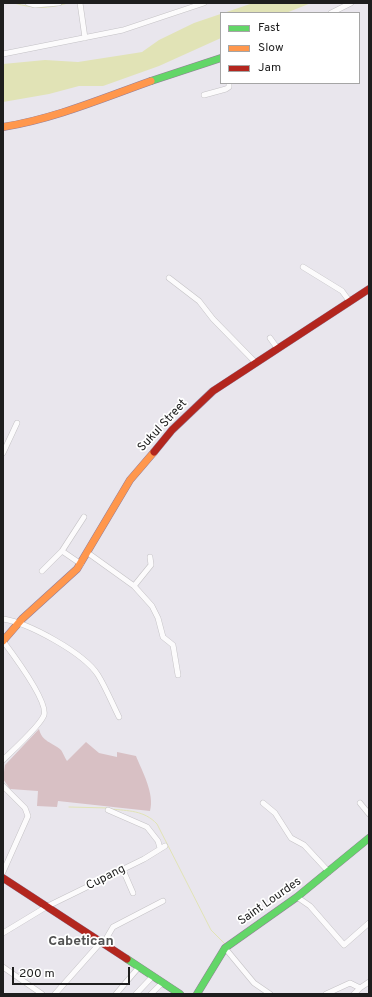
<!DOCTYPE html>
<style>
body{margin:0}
#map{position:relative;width:372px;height:997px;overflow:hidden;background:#e9e6ed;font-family:Overpass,sans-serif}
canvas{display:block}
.frame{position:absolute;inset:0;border:4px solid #1e1e1e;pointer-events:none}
.legend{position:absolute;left:220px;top:12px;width:140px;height:72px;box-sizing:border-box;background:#fff;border:1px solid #a5a5a5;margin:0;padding:5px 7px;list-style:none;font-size:12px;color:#1e1e1e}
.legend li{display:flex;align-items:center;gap:8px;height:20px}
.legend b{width:20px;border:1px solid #a5a5a5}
.scale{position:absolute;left:12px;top:967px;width:118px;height:18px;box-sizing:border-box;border:2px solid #1e1e1e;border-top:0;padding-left:5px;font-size:12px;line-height:14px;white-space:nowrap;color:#1e1e1e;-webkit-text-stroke:3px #fff;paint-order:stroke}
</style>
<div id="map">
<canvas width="372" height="997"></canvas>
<div class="frame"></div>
<ul class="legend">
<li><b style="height:5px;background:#63d668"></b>Fast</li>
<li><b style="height:5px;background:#ff974d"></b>Slow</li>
<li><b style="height:5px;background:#b3261e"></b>Jam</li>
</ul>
<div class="scale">200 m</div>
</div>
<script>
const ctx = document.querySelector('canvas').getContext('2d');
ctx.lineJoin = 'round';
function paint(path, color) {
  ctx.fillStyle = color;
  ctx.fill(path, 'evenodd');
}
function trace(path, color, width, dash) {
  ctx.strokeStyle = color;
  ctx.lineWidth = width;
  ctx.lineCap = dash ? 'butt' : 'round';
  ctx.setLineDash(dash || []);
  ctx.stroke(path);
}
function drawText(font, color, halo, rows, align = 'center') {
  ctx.font = font + ' Overpass,sans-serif';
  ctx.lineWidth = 3.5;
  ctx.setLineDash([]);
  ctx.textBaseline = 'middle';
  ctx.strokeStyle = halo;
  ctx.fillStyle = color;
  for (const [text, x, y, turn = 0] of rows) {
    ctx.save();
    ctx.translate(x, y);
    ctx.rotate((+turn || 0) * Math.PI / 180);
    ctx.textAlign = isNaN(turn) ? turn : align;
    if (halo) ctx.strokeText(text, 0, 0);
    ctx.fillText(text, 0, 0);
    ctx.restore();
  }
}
const cemetery = new Path2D(`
 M39,729C42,742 52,742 61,750C63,753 65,758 67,761L86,742L99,753L117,757V752L136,756C142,771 155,794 150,811L58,801L57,807L37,806L38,791L10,789L3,779L5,765Z`);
const water = new Path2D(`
 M253,3H311L286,13H221V38L159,66L103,86H79L49,94L3,102V64L45,60L78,62L136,53L142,52L159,40L194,23Z`);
const stream = new Path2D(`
 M14,3C35,9 47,9 68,3
 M69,807L108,808
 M111,809C128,811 144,810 157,824L211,930L225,944`);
const street = new Path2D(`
 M28,3L35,5L59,3
 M80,3L85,38
 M331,13L351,3
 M3,54L123,30L204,3
 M204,95L226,89L229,87V83
 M303,267L342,291L350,302
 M169,278L199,301L213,319L256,363
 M270,338L278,349
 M3,453L17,423
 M62,551L81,564
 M88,553L134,586L152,606L158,618L163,637L173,645L178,675
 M42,571L62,551L84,517
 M134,586L151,565L150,557
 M3,619C29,623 84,653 98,675C106,688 112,703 119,717
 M3,760C12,751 41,725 44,715C48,701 12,653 3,641
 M3,786L25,808L28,816L3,872
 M263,803L275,813L291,838L304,845L329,872
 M360,803L369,814
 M108,810L147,827L158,841L160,848
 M123,870L133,893
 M297,897L310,906L344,945L369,923
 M3,933L46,907L144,859L165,846
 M103,944L113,927L163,901
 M225,948L254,983L270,994
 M3,967L42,994
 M360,988L369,982
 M55,994L101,942
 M116,994L139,967
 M136,994L153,976
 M151,994L162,983
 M326,994L350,983L360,988L354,994`);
const fast = new Path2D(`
 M151,81L221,58
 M127,959L180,994
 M197,994L225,948L297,897L369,838`);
const slow = new Path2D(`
 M3,127C54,119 103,98 151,81
 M3,641L22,619L77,569L130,480L154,452`);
const jam = new Path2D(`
 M154,452L172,430L213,391L369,289
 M3,878L127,959`);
const streetNames = [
 ["Sukul Street",163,426,-47],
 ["Cupang",106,878,-27],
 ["Saint Lourdes",270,902,-35]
];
const quarterNames = [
 ["Cabetican",81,942]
];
paint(cemetery, '#d8c0c4');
paint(water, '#e1e3b6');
trace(stream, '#e1e3b6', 1);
trace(street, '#c4c2c5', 6);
trace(fast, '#947d98', 8);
trace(slow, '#947d98', 8);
trace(jam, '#947d98', 8);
trace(street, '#fcfbfc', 5);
trace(fast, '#63d668', 7);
trace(slow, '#ff974d', 7);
trace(jam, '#b3261e', 7);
drawText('12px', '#1e1e1e', '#fff', streetNames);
drawText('bold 14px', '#515151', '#fff', quarterNames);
</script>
